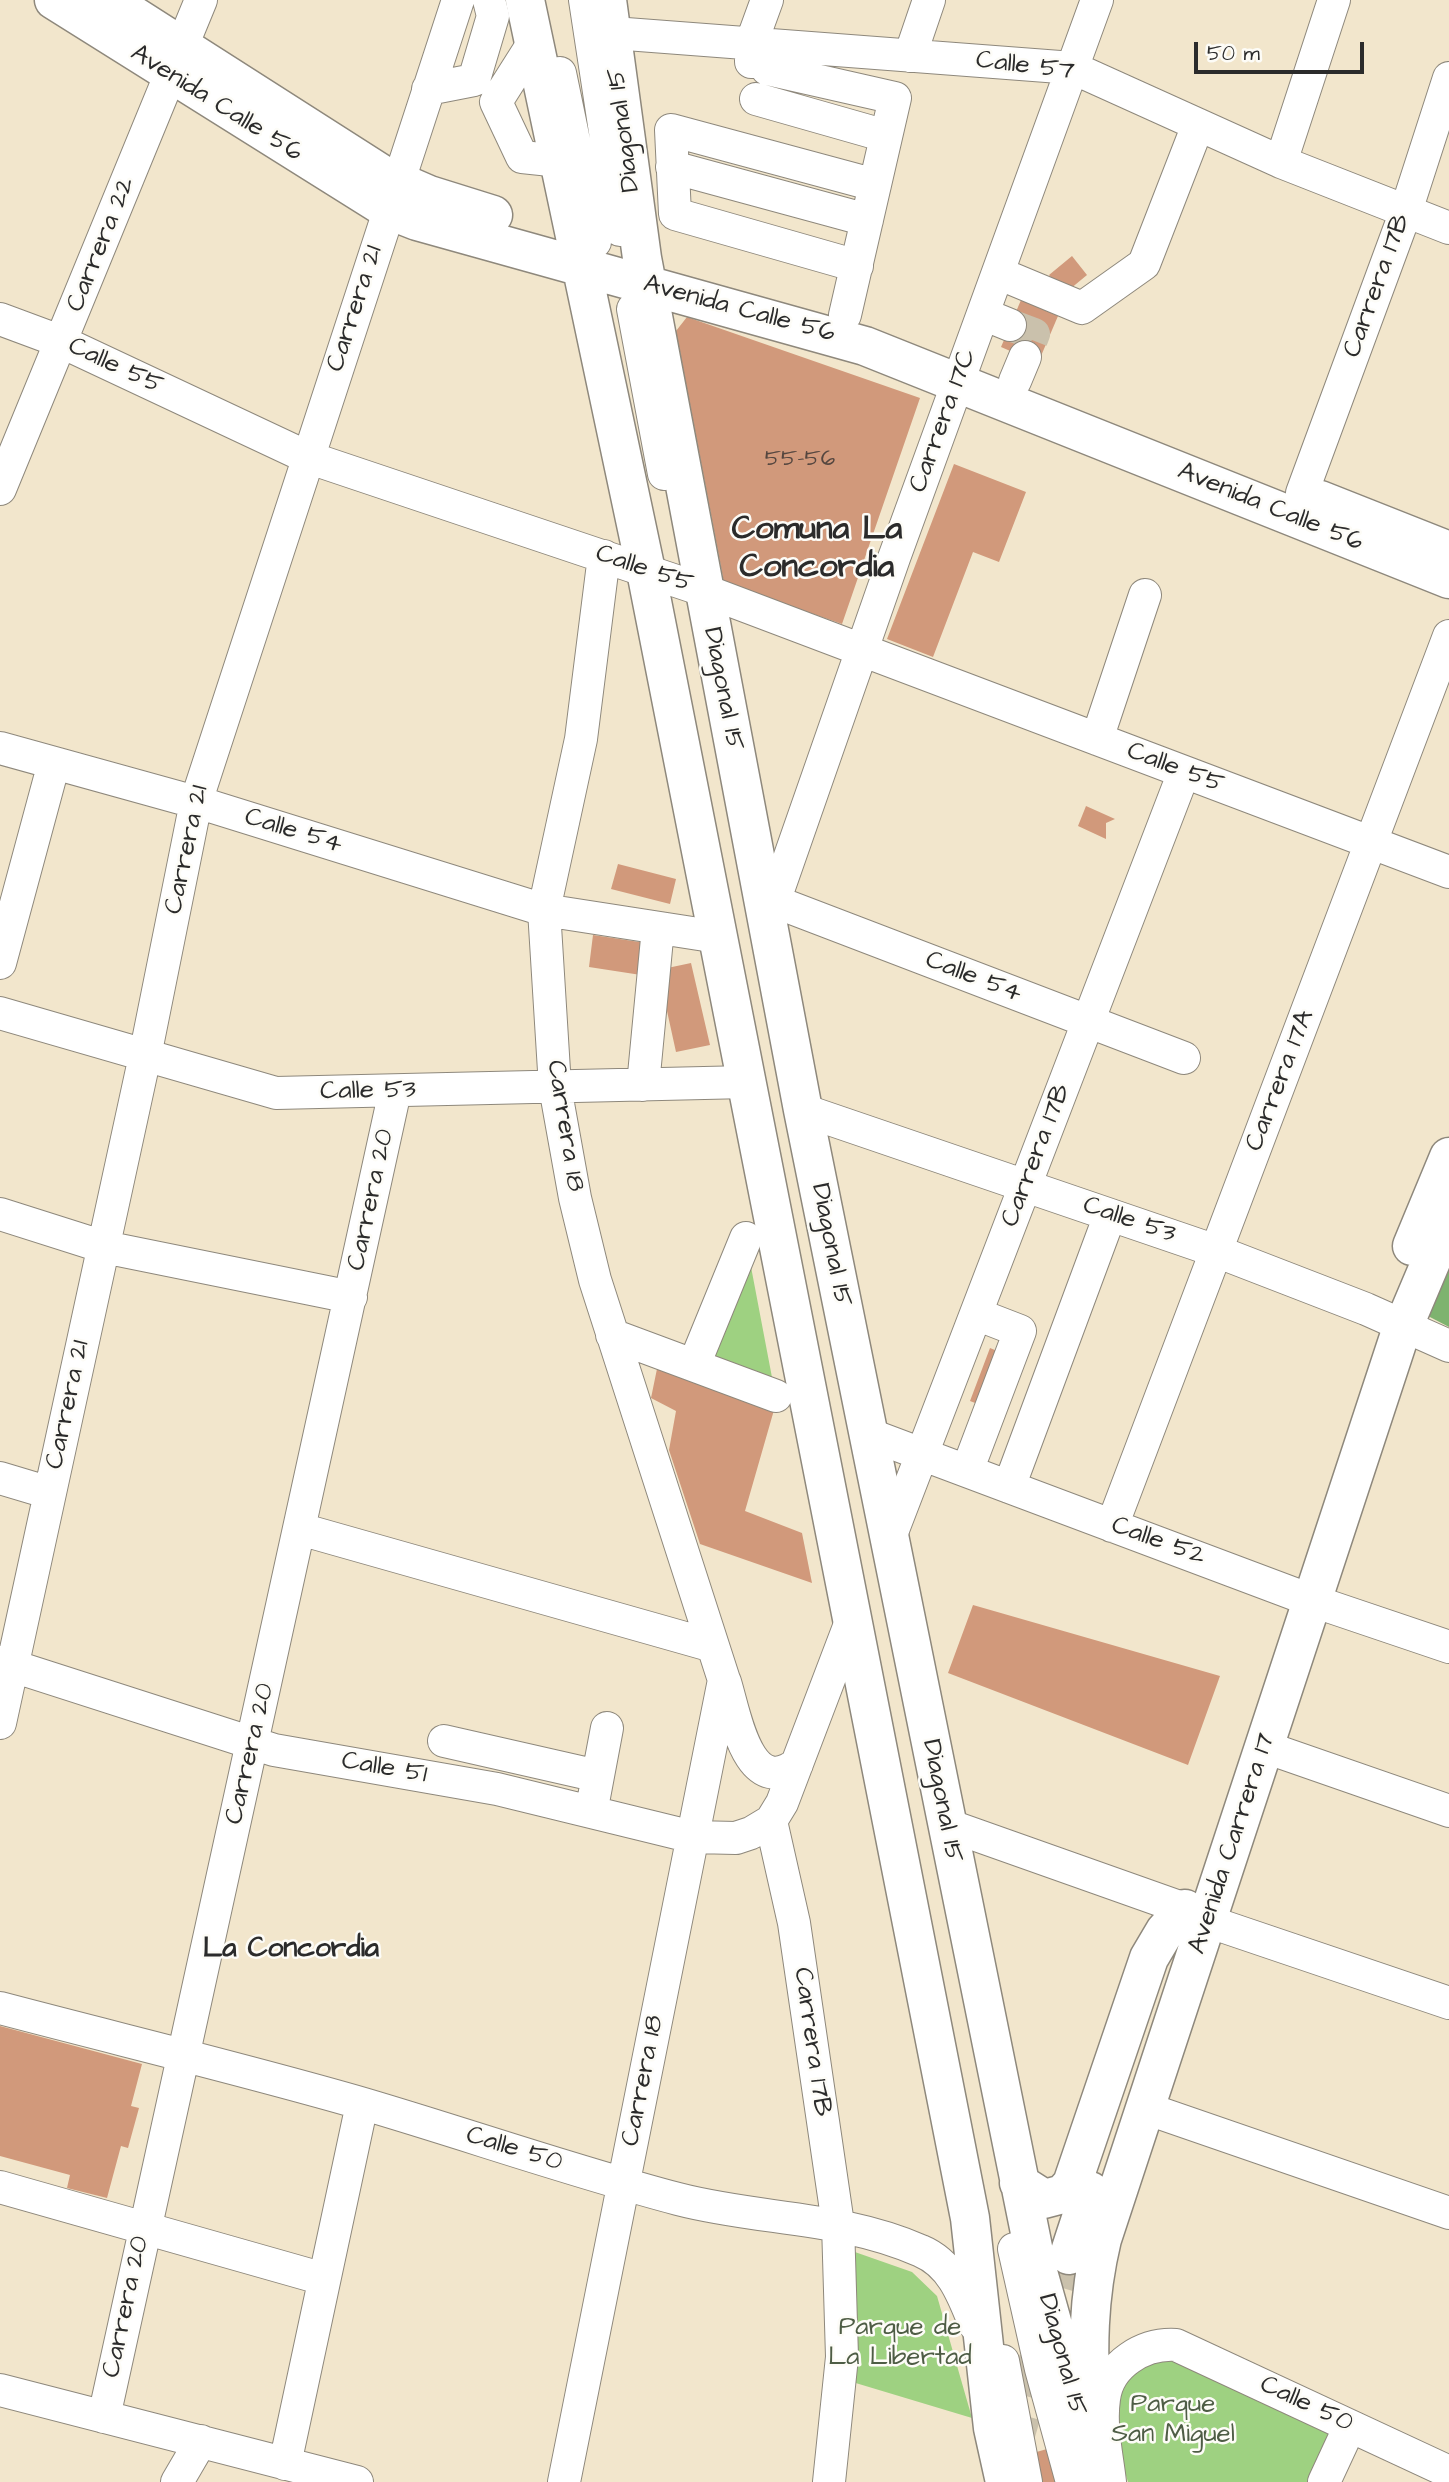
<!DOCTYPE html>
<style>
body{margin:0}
#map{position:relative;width:1449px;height:2482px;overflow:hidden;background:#f2e6cc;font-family:"Architects Daughter",sans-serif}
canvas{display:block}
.scale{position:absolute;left:1194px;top:42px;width:170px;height:32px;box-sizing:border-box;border:4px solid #2b2b2b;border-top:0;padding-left:9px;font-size:21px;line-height:24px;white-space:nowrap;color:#2b2b2b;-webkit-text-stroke:5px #fdfcf7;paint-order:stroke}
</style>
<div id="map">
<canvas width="1449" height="2482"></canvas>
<div class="scale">50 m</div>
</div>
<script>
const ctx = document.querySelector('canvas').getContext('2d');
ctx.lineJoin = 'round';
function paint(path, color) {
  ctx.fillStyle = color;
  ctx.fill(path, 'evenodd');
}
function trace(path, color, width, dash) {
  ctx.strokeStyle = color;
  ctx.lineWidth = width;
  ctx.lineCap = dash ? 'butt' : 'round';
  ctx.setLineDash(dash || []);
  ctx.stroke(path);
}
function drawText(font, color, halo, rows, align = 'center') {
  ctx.font = font + ' "Architects Daughter",sans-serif';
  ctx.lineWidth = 5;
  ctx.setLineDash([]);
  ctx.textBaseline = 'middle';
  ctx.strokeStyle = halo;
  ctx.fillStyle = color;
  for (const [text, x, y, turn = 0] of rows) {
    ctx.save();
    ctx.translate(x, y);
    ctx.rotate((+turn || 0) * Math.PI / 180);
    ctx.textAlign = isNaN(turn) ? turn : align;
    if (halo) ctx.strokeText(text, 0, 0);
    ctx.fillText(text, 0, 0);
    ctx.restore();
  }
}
const green = new Path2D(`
 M744,1230L778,1409L690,1353Z
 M852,2251L912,2272L937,2296L972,2418L849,2381Z
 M1169,2355L1335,2428L1317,2482H1128L1109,2422L1125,2376Z`);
const forest = new Path2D(`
 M1449,1269V1327L1428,1316Z`);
const building = new Path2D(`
 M1072,256L1087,275L1064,294L1049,275Z
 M1021,300L1058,316L1038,363L1001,347Z
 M687,317L920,398L842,624L724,583L676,331Z
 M954,464L1026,492L999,562L973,552L933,657L887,639Z
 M1086,806L1115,819L1106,823V839L1078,826Z
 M618,864L676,879L670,904L611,889Z
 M593,935L646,943L641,975L589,967Z
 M691,963L710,1045L676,1052L658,970Z
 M990,1348L1024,1362L1004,1414L970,1401Z
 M658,1364L774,1410L745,1511L802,1533L812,1583L700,1544L669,1450L676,1411L651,1398Z
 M973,1605L1220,1676L1188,1765L948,1673Z
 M0,2026L142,2064L131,2106L139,2108L128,2148L121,2146L107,2198L67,2188L70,2175L0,2156Z
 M1054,2447L1063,2482H1034L1026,2455Z`);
const minorTunnel = new Path2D(`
 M1010,325L1034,334L1025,357`);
const majorTunnel = new Path2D(`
 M1011,2451L1069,2255`);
const minor = new Path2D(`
 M585,0L620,230
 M613,33L1073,68L1281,162L1449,228
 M534,42L496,102L522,157L560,161
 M910,56L929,0
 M751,62V44L767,0
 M767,69L895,98L845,315
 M560,73L595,242
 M428,89L474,80L493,16L489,0
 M756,99L886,136
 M1281,162L1334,0
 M672,167L867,220
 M857,266L675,214L671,130L875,185
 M998,273L1082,308L1144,264L1198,125
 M633,309L664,474
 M983,314L1010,325
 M0,319L62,342L307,457L703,590L1449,872
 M1015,381L1025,357
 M0,489L201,0
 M1302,493L1406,211L1449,78
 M1097,739L1145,595
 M0,748L213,807L544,910L718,937
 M763,897L1184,1058
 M767,922L894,558L1097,0
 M0,963L54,763
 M0,1013L276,1093L747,1082
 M643,1085L658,928
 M803,1110L1216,1251L1366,1309L1449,1346
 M0,1214L104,1247L351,1297
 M612,1335L776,1396
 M694,1365L746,1238
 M868,1434L1313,1601L1449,1647
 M967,1471L1020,1331L976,1314
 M0,1478L50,1493
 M1009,1487L1110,1215
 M1112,1526L1449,636
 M300,1529L713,1646
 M889,1540L1184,772
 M0,1662L274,1750L497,1789L693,1837L736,1838L751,1833L771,1821L782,1803L852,1619
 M725,1682C735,1714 748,1800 797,1764
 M0,1723L145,1056L196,802L458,0
 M444,1741L598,1776
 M1265,1747L1449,1811
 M594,1797L607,1728
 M771,1821L794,1923L838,2224L842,2357L829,2482
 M945,1824L1185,1909
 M1207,1921L1449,2003
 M0,2008C121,2040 243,2069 364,2104C469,2135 572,2171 678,2199C758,2220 843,2216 921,2251C952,2264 963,2295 975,2325
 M1145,2108L1449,2213
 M0,2187L324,2279
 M1014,2249L1041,2369L1072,2482
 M1003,2361L1026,2482
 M0,2390L357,2482
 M104,2417L395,1091
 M285,2464L362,2104
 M177,2482L201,2441
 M564,2482L724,1680L595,1280L575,1198L555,1087L544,910L581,739L604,556
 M1110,2482C1107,2455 1100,2426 1104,2399C1108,2364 1144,2343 1176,2345L1449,2472
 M1324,2482L1350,2426`);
const major = new Path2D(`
 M54,0L389,210L417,221L865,346L1449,579
 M109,0L383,175L429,195L493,215
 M525,0L646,571L970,2218L993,2428L1005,2482
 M607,0L642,258L803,1110L1038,2272L1097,2482
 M1320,500L1449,551
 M1412,1246L1449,1157
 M1019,2183L1044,2199L1063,2194L1072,2184L1149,1958L1165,1931L1185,1909
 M1069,2255L1090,2191
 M1092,2411C1087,2352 1088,2297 1102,2239L1399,1337L1449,1219`);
const numberNames = [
 ["55-56",800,460]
];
const streetNames = [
 ["Calle 57",1025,67,7],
 ["Avenida Calle 56",216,104,32],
 ["Diagonal 15",625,130,-97],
 ["Carrera 22",102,245,-68],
 ["Carrera 17B",1378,286,-70],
 ["Carrera 21",356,309,-72],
 ["Avenida Calle 56",739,310,15],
 ["Calle 55",115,367,25],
 ["Carrera 17C",944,421,-70],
 ["Avenida Calle 56",1270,508,22],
 ["Calle 55",644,570,19],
 ["Diagonal 15",722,689,79],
 ["Calle 55",1175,769,21],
 ["Calle 54",293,832,17],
 ["Carrera 21",188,850,-78],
 ["Calle 54",973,978,21],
 ["Carrera 17A",1281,1081,-69],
 ["Calle 53",368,1092,-1],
 ["Carrera 18",564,1126,81],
 ["Carrera 17B",1037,1156,-69],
 ["Carrera 20",372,1200,-78],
 ["Calle 53",1129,1221,19],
 ["Diagonal 15",830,1245,79],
 ["Carrera 21",69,1405,-78],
 ["Calle 52",1158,1542,20],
 ["Carrera 20",251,1754,-77],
 ["Calle 51",384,1769,10],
 ["Diagonal 15",941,1801,79],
 ["Avenida Carrera 17",1233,1844,-72],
 ["Carrera 17B",811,2042,82],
 ["Carrera 18",644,2081,-79],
 ["Calle 50",514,2150,17],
 ["Carrera 20",127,2307,-78],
 ["Diagonal 15",1061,2355,75],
 ["Calle 50",1306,2405,25]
];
const parkNames = [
 ["Parque de",900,2329],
 ["La Libertad",900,2359],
 ["Parque",1173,2406],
 ["San Miguel",1173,2436]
];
const neighbourhoodNames = [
 ["La Concordia",291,1950]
];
const districtNames = [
 ["Comuna La",817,531],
 ["Concordia",817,569]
];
paint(green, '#9ed181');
paint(forest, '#7eb36f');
paint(building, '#d1997b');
trace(minorTunnel, '#cac1ac', 32, [32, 16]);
trace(majorTunnel, '#cac1ac', 38, [38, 19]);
trace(minor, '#8e887c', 34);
trace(major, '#8e887c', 41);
trace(minor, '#fff', 32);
trace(major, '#fff', 38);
drawText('23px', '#54463f', null, numberNames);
drawText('26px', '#2b2b2b', '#fdfcf7', streetNames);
drawText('26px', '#4e5d45', '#fdfcf7', parkNames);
drawText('bold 28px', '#2b2b2b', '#fdfcf7', neighbourhoodNames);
drawText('bold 33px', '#2b2b2b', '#fdfcf7', districtNames);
</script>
